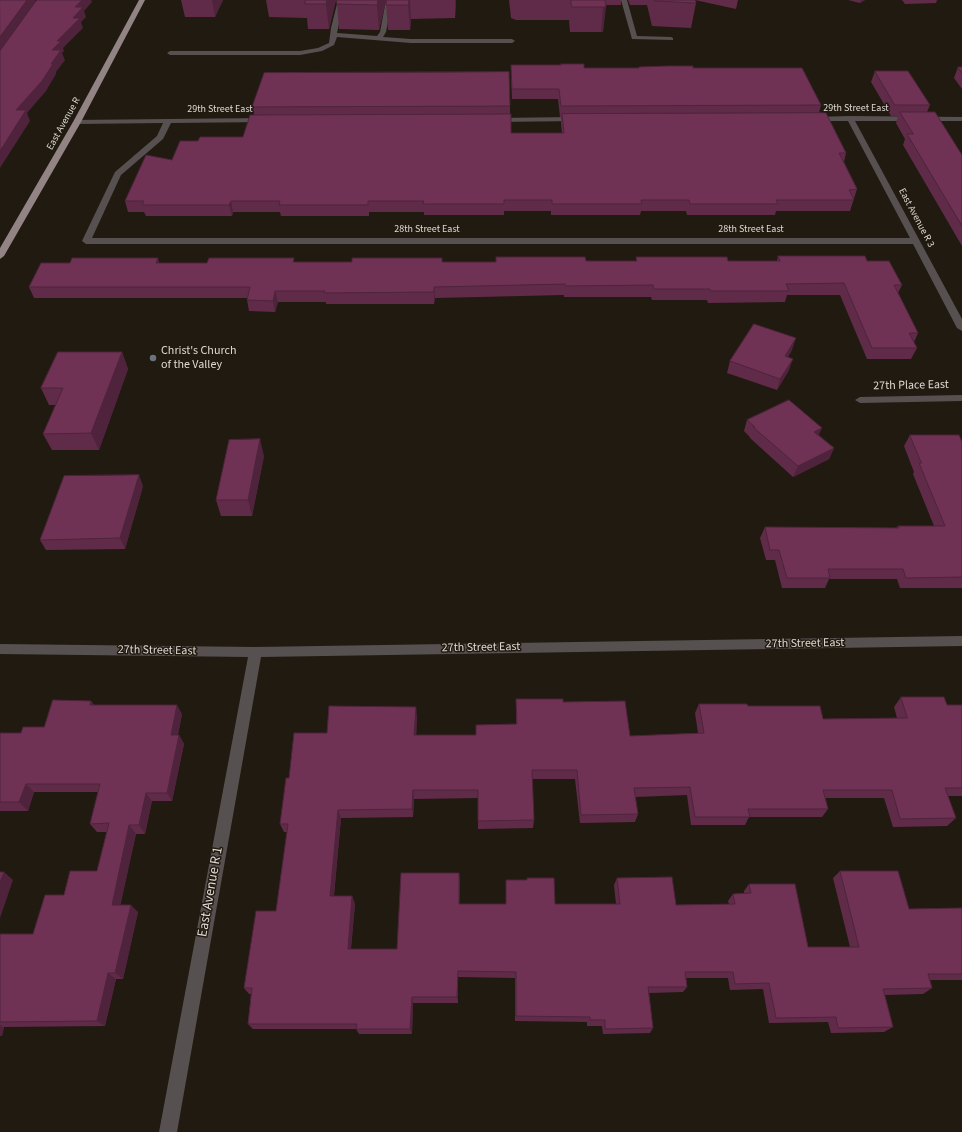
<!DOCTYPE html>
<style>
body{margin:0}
canvas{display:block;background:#201a10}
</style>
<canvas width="962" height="1132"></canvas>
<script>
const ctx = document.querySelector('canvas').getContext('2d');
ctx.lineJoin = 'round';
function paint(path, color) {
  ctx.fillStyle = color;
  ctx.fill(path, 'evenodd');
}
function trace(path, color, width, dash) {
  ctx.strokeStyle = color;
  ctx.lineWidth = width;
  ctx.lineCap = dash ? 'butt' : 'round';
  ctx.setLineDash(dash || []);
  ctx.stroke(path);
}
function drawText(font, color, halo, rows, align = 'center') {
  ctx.font = font + ' "Source Sans 3",sans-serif';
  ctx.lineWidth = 3;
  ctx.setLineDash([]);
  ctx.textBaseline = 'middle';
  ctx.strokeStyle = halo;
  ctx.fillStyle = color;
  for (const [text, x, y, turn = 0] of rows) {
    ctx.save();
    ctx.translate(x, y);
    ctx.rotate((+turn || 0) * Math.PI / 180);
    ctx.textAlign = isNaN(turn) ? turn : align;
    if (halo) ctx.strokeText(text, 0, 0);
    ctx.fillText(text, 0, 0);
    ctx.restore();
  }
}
const minor = new Path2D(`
 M338,0H344L337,33L377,36L380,32L386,0H392L386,32L383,37L411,39H512L515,41L512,43H411L337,37L334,45L322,51L300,55H170L167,53L170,51H300L318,48L329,43L331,28Z
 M621,0H627L637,36L671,37L673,38V40L632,39Z
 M850,116L962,117V121H855L962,319V331L957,328L913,244H86L82,241L115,172L157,136L163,123L77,124H74V120L264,118L268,120L267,122L171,123L163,139L121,175L92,238H910L848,121H812L808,119L812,117Z
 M576,117H579V121L495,122L491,120L495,118Z
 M962,395V401L860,403L855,400L860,397Z
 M962,636V646L261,657L177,1132H159L248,657L0,654V644L255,647Z`);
const major = new Path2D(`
 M139,0H145L81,122L4,256L0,259V248L73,122Z`);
const wall = new Path2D(`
 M181,0H223L215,17H185Z
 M266,0H336L329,29H308L307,18L269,17Z
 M337,0H386L379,30L339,29L337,4Z
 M387,0H456L455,18L411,19L410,30H388L386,5Z
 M509,0H621V5H605L603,32H570L569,20H516L511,18Z
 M628,0H738L736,9L695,0L696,3L691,28L652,26L647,5H630Z
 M848,0H865L860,3Z
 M902,0H937L936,3L905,4Z
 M561,64L584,68H639V67L693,68L821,105L819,113L846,153L844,162L857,189L850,211H776L775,215H687L686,211H641L640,215H551V211H504V215H424V212H369V216H281L280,212H233L232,216H146L144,212H128L125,201L172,160L198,141L243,137L254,115L252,107L510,106V114L511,133H562L561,124V117H560L558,99H512L511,76V65H560Z
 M958,67H962V89L954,78Z
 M875,71L930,105L927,112L962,155V246L903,145L905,139L896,123L898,116H891L871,82Z
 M778,256L867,261L902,285L898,293L918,333L914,342L917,348L911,359H867L840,295H787L785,302L708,303L707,300H652L651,297H564V295L435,298L434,304H326V302H278L275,312L249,311L247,300V298H34L29,287L159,263H207L294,258V262H352L442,258V262H496V257L586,261H636V257L728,261H777Z
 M792,350L788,357L789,370L777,390L727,373L730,361Z
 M122,352L128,369L99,450H52L43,434L56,405H49L41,388Z
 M747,420L819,435L834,448L829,459L793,477L750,438V437L744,431Z
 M910,435L962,442V588H900L897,579H829L825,588H782L775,560H766L760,538L765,527L896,528L898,526H934L913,474L914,472L904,446Z
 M264,456L252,516H221L216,500Z
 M143,486L125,549L46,550L40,540Z
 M901,697L947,705H962V796H948L956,818L947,826L893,827L884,798H825L828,809L822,817H749L745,825H691L687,795L635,797L638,814L635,822L580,823L575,779H532L534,820L533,828L478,829V798L414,799L413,817L341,818L334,896H352L355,904L351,949H397L460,880L459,904H506V880L555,904H616L614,885L617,878L676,905L729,904L728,901L733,894L744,893V891L749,884L808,947H850L833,878L840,871L909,909L962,908V980H930L932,988L923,994L885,995L893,1027L884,1032L831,1033L828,1022L769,1023L763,989L730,990L728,978H686L687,987L683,992L649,993L653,1028L650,1033L603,1034L602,1026H587V1022L515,1021V978L458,977V1003H413L412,1034H359L356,1029H253L248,1024L251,994H249L244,988L276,911L287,832H284L280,824L289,778L327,733L417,716L416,735H476L516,724V699L563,702L630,736L698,733L695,713L699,704L748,706L823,719L897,718L894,707Z
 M91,701L94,705L182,714L178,735H179L184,744L172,801H152L145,834H136L120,905L138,912L123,979H116L105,1026L4,1027L2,1036H0V934H33L64,895L97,871L107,832H97L90,824L98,792H34L28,811H0V733H21L44,727Z`);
const shadedWall = new Path2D(`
 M27,0H35L36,2L0,52V37Z
 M82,0H91L92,2L84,11L86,17L81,22L83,28L63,48L64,51L62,53L65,60L56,72V74L46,91L27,113L30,121L0,168V151L16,110L51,64L52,50L57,41L73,18L75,7Z
 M212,0H223L215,17Z
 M327,0H336L329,29L326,4Z
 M378,0H386L379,30L377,5Z
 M409,0H410L411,19L410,30L408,5Z
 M455,0H456L455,18Z
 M861,0H865L860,3Z
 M603,7H606L603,32H601Z
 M231,201L233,212L232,216L229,205Z
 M158,258L161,270L156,263Z
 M434,287L435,298L434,304Z
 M275,291L278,302L275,312L273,301Z
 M796,338L792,350L781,367L785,356Z
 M122,352L128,369L99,450L91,433Z
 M793,359L789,370L777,390L780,379Z
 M822,428L817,439L814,432Z
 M260,439L264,456L252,516L248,500Z
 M834,448L829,459L793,477L798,466Z
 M139,475L143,486L125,549L120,538Z
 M91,701L97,710L90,705Z
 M177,705L182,714L176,745L171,735Z
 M416,707L417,716L416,745L414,735Z
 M179,735L184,744L172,801L167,793Z
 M26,784L34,792L28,811L19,802Z
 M413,790L414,799L413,817L412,809Z
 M146,793L152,801L145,834L139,825Z
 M338,810L341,818L333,904L330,896Z
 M129,825L136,834L119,912L112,905Z
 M4,872L13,880L0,918V883Z
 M459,873L460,880L459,911Z
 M352,896L355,904L350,956L348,949Z
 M131,905L138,912L123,979L115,973Z
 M458,971V1003L457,997Z
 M108,973L116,979L105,1026L97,1021Z
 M412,997L413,1003L412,1034L410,1029Z
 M0,1025L4,1027L2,1036H0Z`);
const building = new Path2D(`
 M0,0H27L0,37Z
 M37,0H82L75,7H83L73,18H80L57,41H61L52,50H61L51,64H53L42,81L16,110H26L0,151V51Z
 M306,0H327L326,4H305Z
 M337,0H378L377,5L337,4Z
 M387,0H409L408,5H386Z
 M571,0H605L606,7H572Z
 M655,0H695L696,3L655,1Z
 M561,64H584V68H639V67L668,66H693V68H802L821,105L561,106L559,89H512L511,65H561Z
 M958,67H962V73Z
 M875,71H908L930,105H895Z
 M509,72L510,106L252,107L264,73Z
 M900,112H935L962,155V226L907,134H913Z
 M826,113L846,153H839L857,189L849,190L854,200H776L778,204H690L689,200H641L642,204H552V200H504V204H423L424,201H368V205H279L280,201H231L229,205H142L144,201H125L146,155L172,160L180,141H198L200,137H243L250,115L511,114V133H564L562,114Z
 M778,256H865L867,261H889L902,285H894L918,333H909L917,348H872L844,283L786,284L789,291H710V289H654L653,285L565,286V284L434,287V292L324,293L325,291H275L273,301L247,300L250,287H29L41,263H70L72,258H158L156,263H207L209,258H294L293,262H352V258H442V262H496V257H585L586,261H637L636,257H727L728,261H780Z
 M754,324L796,338L785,356L793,359L780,379L730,361Z
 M58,352H122L91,433L43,434L63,388H41Z
 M789,400L822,428L814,432L834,448L798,466L753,427H755L747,420Z
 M910,435H959L962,442V577L906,578L903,569H828L830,578H787L779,550H770L765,527L899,528L898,526H945L919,463H921Z
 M260,439L248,500H216L229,440Z
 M139,475L120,538L40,540L64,476Z
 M901,697H944L947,705H962V788H945L956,818L900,819L892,790H823L828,809H748L750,817H695L690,787L634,788L638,814L581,815L577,770H532L534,820L478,821V790H413L412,809L338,810L330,896H352L348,949H397L401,873H459V904H506V880H527V878H554L555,904H620L617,878L672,877L676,905L735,904L733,894L751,893L749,884H795L808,947H859L840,871H898L909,909L962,908V974H928L932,988L883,989L893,1027L838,1028L836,1017L776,1018L769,983L735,984L733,972H685L687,987H648L653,1028L605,1029V1020H590V1017L516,1016V972L458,971L457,997H412L410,1029H356L357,1024H248L252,988H244L256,911H276L288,824H280L286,778H289L294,733H327L329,706L416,707L414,735H476V725L517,724L516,699H563V702L625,701L630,736L704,733L699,704H747L748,706H820L823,719L907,718Z
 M53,700L91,701L90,705H177L171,735H179L167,793H146L139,825H129L112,905H131L115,973H108L97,1021L0,1022V934H33L45,895H64L70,871H97L109,823L90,824L100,784H26L19,802H0V733H21L23,727H44Z
 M0,872H4L0,883Z`);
const markers = [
 [153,358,4,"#6b7280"]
];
const farStreetnames = [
 ["29th Street East",856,109],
 ["29th Street East",220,110],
 ["East Avenue R",64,124,-61],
 ["East Avenue R 3",916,218,62],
 ["28th Street East",427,230],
 ["28th Street East",751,230]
];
const poiNames = [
 ["Christ's Church",161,351],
 ["of the Valley",161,365]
];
const streetNames = [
 ["27th Place East",911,386,-1],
 ["27th Street East",805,644,-1],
 ["27th Street East",481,648,-1],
 ["27th Street East",157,651,1]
];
const nearStreetnames = [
 ["East Avenue R 1",211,892,-80]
];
paint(minor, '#565050');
paint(major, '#928485');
paint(wall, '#602b48');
paint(shadedWall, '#4e233b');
paint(building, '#703254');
trace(building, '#4e233b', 1);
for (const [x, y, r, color] of markers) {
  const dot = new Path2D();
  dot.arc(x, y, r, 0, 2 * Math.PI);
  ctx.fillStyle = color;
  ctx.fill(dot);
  trace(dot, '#201a10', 1.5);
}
drawText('10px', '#dfdad4', '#201a10', farStreetnames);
drawText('12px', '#dfdad4', '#201a10', poiNames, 'left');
drawText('12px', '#dfdad4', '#201a10', streetNames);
drawText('14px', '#dfdad4', '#201a10', nearStreetnames);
</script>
